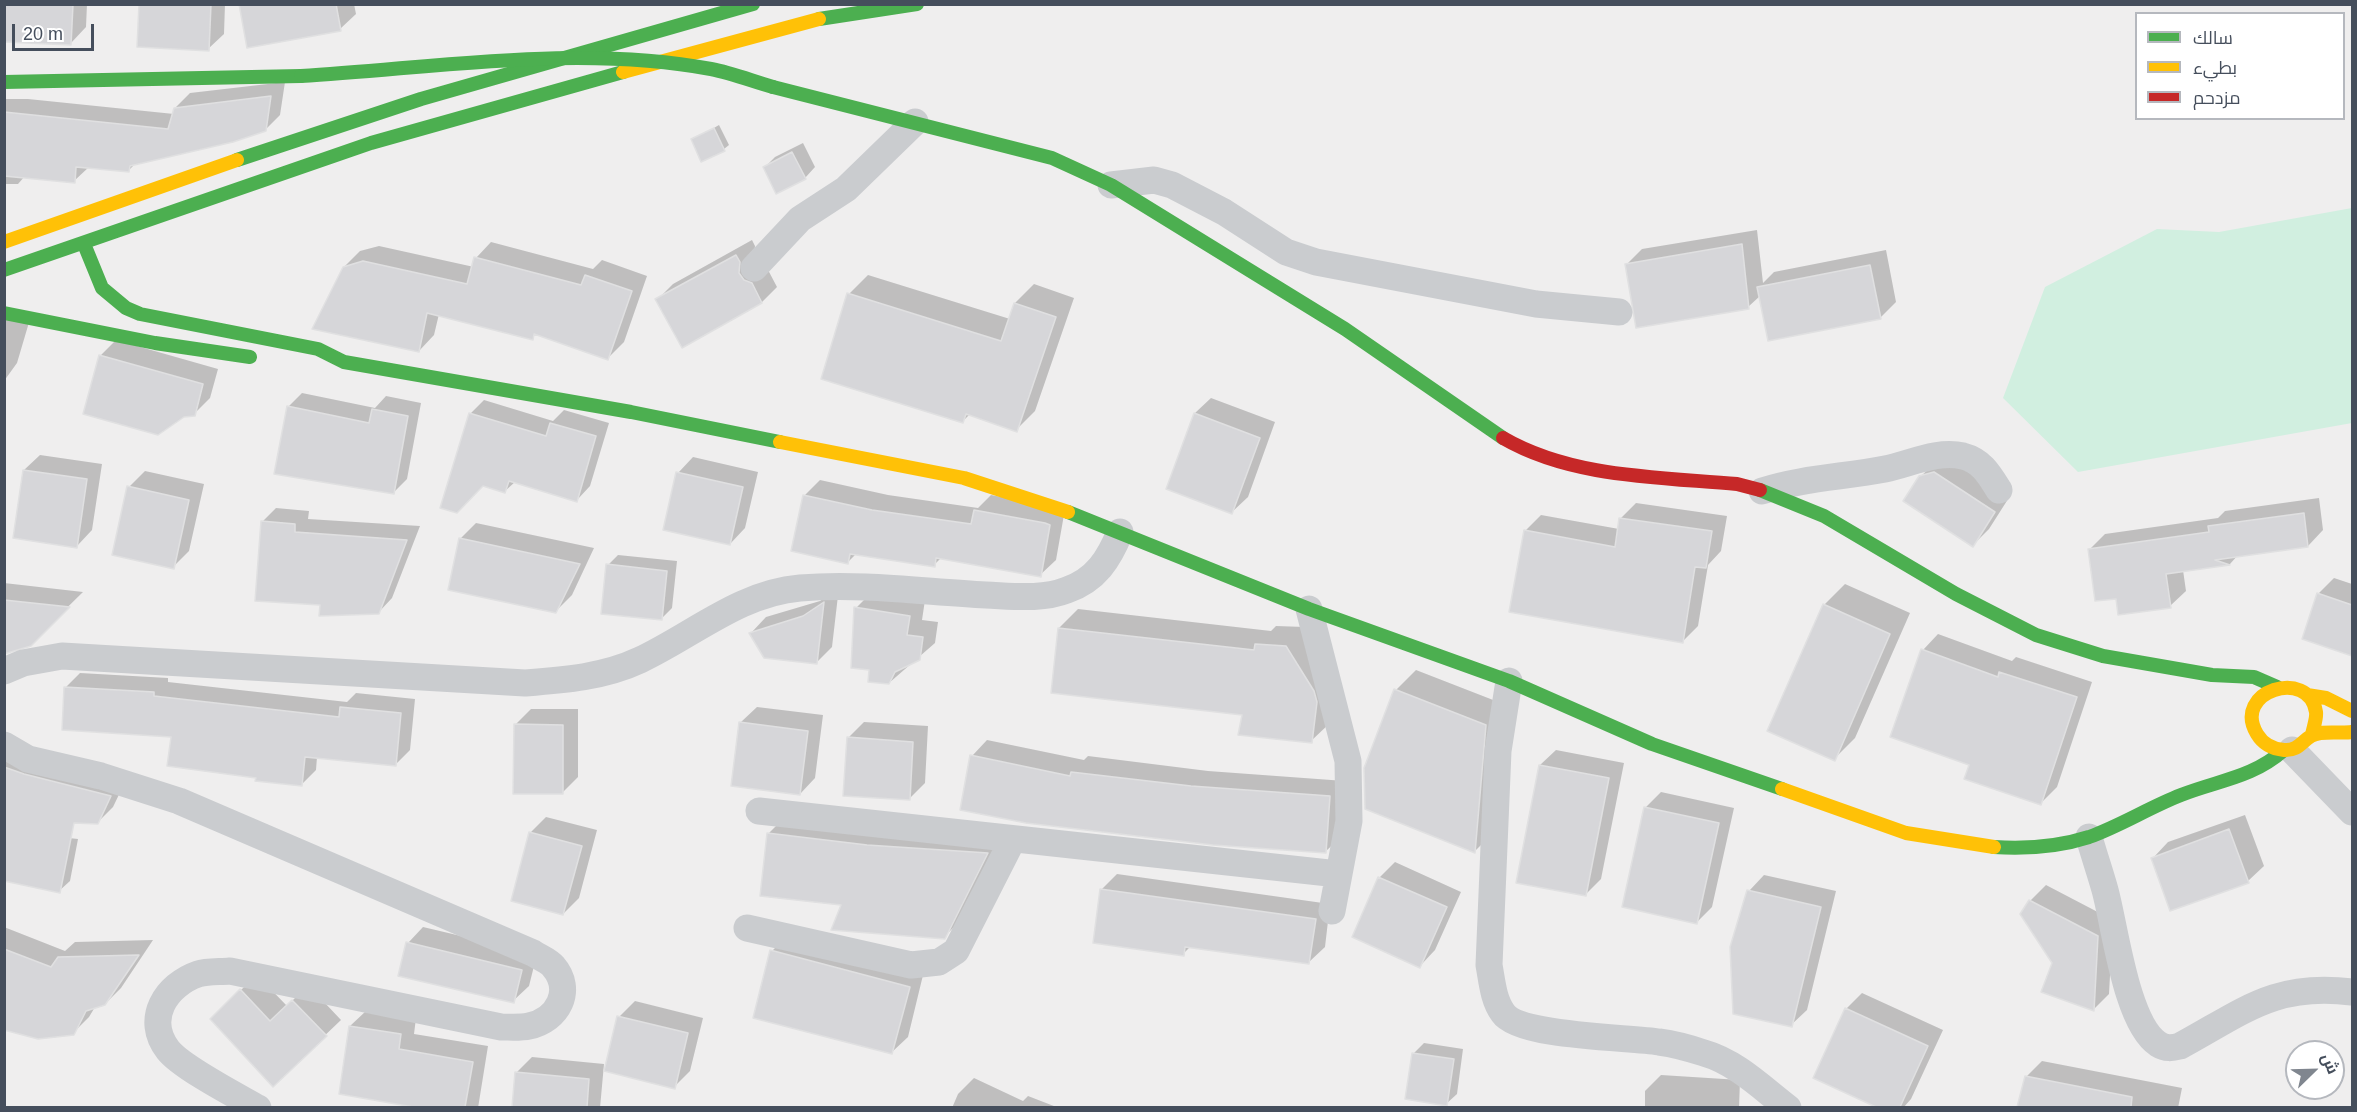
<!DOCTYPE html>
<meta charset="utf-8">
<style>
body{margin:0}
#map{position:relative;width:2357px;height:1112px;overflow:hidden;background:#efeeee;font-family:Arial,Cairo,sans-serif}
canvas{display:block}
.frame{position:absolute;inset:0;border:6px solid #454e5c;pointer-events:none}
.legend{position:absolute;left:2135px;top:12px;width:210px;height:108px;box-sizing:border-box;background:#fff;border:2px solid #b5b8be;margin:0;padding:8px 10px;list-style:none;font-size:18px;color:#454e5c}
.legend li{display:flex;align-items:center;gap:12px;height:30px}
.legend b{width:30px;border:2px solid #b5b8be}
.north{position:absolute;left:2285px;top:1040px;width:60px;height:60px;box-sizing:border-box;background:#fff;border:2px solid #b5b8be;border-radius:50%;rotate:67deg;font-size:16px;font-weight:700;line-height:24px;text-align:center;color:#454e5c}
.north::after{content:'';display:block;margin:auto;width:21px;height:27px;background:#80868f;clip-path:polygon(50% 0,100% 100%,50% 72%,0 100%)}
.scale{position:absolute;left:12px;top:24px;width:82px;height:27px;box-sizing:border-box;border:3px solid #454e5c;border-top:0;padding-left:8px;font-size:18px;line-height:21px;white-space:nowrap;color:#454e5c;-webkit-text-stroke:4px #fff;paint-order:stroke}
</style>
<div id="map">
<canvas width="2357" height="1112"></canvas>
<div class="frame"></div>
<ul class="legend">
<li><b style="height:8px;background:#4caf50"></b>سالك</li>
<li><b style="height:8px;background:#ffc107"></b>بطيء</li>
<li><b style="height:8px;background:#c62828"></b>مزدحم</li>
</ul>
<div class="north">ش</div>
<div class="scale">20 m</div>
</div>
<script>
const ctx = document.querySelector('canvas').getContext('2d');
ctx.lineJoin = 'round';
function paint(path, color) {
  ctx.fillStyle = color;
  ctx.fill(path, 'evenodd');
}
function trace(path, color, width, dash) {
  ctx.strokeStyle = color;
  ctx.lineWidth = width;
  ctx.lineCap = dash ? 'butt' : 'round';
  ctx.setLineDash(dash || []);
  ctx.stroke(path);
}
const green = new Path2D(`
 M2352,208V423L2078,472L2003,398L2045,287L2157,229L2219,232Z`);
const shadow = new Path2D(`
 M4,4H87L86,27L71,43Z
 M141,4H225L224,34L208,49Z
 M241,4H354L356,14L340,29Z
 M285,82L280,115L265,130L136,163L129,170L89,167L74,181L25,176L18,184H4V99H28L174,114L175,108L190,93Z
 M719,125L729,145L724,149L693,140Z
 M803,143L815,167L805,178L765,167L775,157Z
 M1757,230L1763,283L1774,272L1886,250L1896,302L1880,318L1760,296L1748,307L1626,265L1642,249Z
 M752,240L755,246L754,257L767,268L777,287L762,302L657,300L673,284Z
 M491,242L593,269L602,260L647,276L624,342L608,358L537,333L532,338L439,314L434,335L419,351L344,267L360,251L379,246L474,267L476,258Z
 M868,275L1010,319L1015,303L1034,284L1074,298L1035,411L1016,430L970,414L963,421L849,294Z
 M4,309L30,319L17,363L4,381Z
 M116,340L218,369L210,398L194,414L183,416L101,355Z
 M302,393L375,408L386,396L421,403L407,479L393,493L276,473L289,406Z
 M1211,398L1275,422L1248,497L1232,512L1195,413Z
 M484,400L553,421L564,410L609,423L590,486L577,500L515,482L505,491L470,414Z
 M40,455L102,464L92,530L77,546L24,470Z
 M693,457L758,472L745,528L730,544L678,473Z
 M1950,457L2010,496L1989,529L1973,545L1920,477L1937,461Z
 M145,471L204,484L189,551L173,567L129,487Z
 M820,480L888,495L978,508L991,495L1065,509L1056,560L1040,575L942,557L934,565L856,554L848,562L804,496Z
 M2319,498L2323,530L2308,546L2238,555L2230,564L2183,570L2186,591L2170,606L2118,597L2089,550L2105,534L2218,518L2225,511Z
 M1636,503L1727,516L1721,551L1708,565L1698,626L1683,641L1526,530L1541,515L1619,529L1621,518Z
 M276,508L309,511L308,519L420,526L392,598L378,613L321,604L262,522Z
 M476,523L594,548L572,595L556,611L460,539Z
 M618,555L677,561L672,608L661,619L608,565Z
 M2334,578L2352,584V655L2304,638L2318,594Z
 M4,583L83,592L30,644L4,652Z
 M1845,584L1910,613L1855,738L1834,759L1824,605Z
 M839,587L832,647L816,663L751,633L766,617L820,601Z
 M872,592L925,600L922,620L938,622L935,643L889,683L871,669L856,608Z
 M1078,609L1271,631L1276,626L1305,627L1330,723L1311,741L1059,628Z
 M1938,634L2012,661L2016,657L2092,682L2057,787L2041,803L1970,765L1923,650Z
 M1416,670L1506,705L1495,831L1475,851L1396,690Z
 M80,673L168,678V682L347,702L356,693L415,699L410,750L396,764L317,757L316,770L302,784L257,776L65,688Z
 M757,707L823,715L815,778L800,794L741,722Z
 M531,709H578V777L562,793L515,725Z
 M864,722L928,726L925,783L909,799L848,738Z
 M987,740L1084,760L1088,756L1208,771L1345,781L1342,836L1326,851L972,756Z
 M1556,750L1624,763L1601,879L1585,895L1540,765Z
 M4,751L126,780L113,807L97,823L76,822L73,825L4,808Z
 M1661,792L1734,808L1712,907L1697,922L1646,807Z
 M787,815L1006,834L963,918L944,937L843,904L768,834Z
 M2245,815L2264,866L2248,881L2153,858L2168,842Z
 M546,817L597,830L579,898L563,914L530,833Z
 M4,831L78,839L70,881L59,891Z
 M1395,862L1461,892L1435,950L1420,966L1379,878Z
 M1117,874L1330,904L1325,947L1309,962L1191,946L1183,954L1101,890Z
 M1764,875L1836,891L1807,1010L1791,1025L1749,891Z
 M2046,885L2113,920L2109,994L2093,1010L2054,963L2030,901Z
 M4,927L65,951L75,942L153,940L121,988L105,1004L95,1007L89,1017L73,1033L4,996Z
 M423,927L537,954L529,986L513,1001L408,943Z
 M788,935L924,971L908,1037L892,1052L772,951Z
 M257,975L287,1006L308,985L341,1020L273,1085L227,1003Z
 M1862,993L1943,1030L1911,1099L1903,1108H1880L1815,1077L1846,1009Z
 M635,1001L703,1018L690,1071L674,1087L619,1017Z
 M366,1011L416,1018L414,1034L488,1046L478,1108H414L415,1104L350,1026Z
 M1424,1043L1463,1049L1457,1094L1446,1104L1413,1054Z
 M532,1057L604,1064L600,1108H513L516,1073Z
 M2042,1061L2182,1088L2178,1108H2019L2026,1077Z
 M1661,1075L1740,1080L1739,1108H1645V1091Z
 M974,1078L1023,1101L1028,1096L1059,1108H952L958,1094Z`);
const building = new Path2D(`
 M4,4H73L71,45L4,42Z
 M139,4H211L209,51L137,47Z
 M239,4H336L341,31L247,48Z
 M271,96L266,131L233,142L130,166L129,172L76,167L75,183L4,176V112L168,129L174,108Z
 M714,128L725,151L701,162L691,139Z
 M792,152L806,179L776,194L763,167Z
 M1742,244L1749,309L1636,328L1625,264Z
 M736,255L740,262L739,273L744,280L752,283L762,303L682,348L655,299Z
 M474,257L581,285L585,275L632,291L608,360L534,334L533,340L427,313L419,352L312,329L343,267L363,261L467,284Z
 M1870,265L1881,319L1768,341L1757,287Z
 M847,293L1001,341L1014,303L1056,317L1017,432L966,414L963,423L821,379Z
 M99,355L203,384L195,416L184,417L158,435L83,414Z
 M287,406L369,423L372,409L408,416L394,494L274,474Z
 M469,413L546,436L550,423L596,436L577,502L509,481L505,493L483,486L457,513L440,508Z
 M1194,413L1260,438L1232,514L1166,489Z
 M23,470L87,479L77,548L13,538Z
 M676,472L743,487L730,545L663,530Z
 M1934,472L1995,512L1973,547L1903,501L1919,476Z
 M127,486L189,500L174,569L112,555Z
 M803,495L872,510L971,524L974,510L1045,523L1050,525L1041,577L936,558L935,567L850,554L848,564L791,551Z
 M2304,513L2308,547L2215,560L2230,565L2166,574L2171,608L2118,615L2116,599L2095,601L2088,549L2209,532L2208,526Z
 M1619,518L1712,531L1706,568L1695,567L1683,643L1509,612L1524,530L1615,547Z
 M261,521L295,524V532L407,540L379,614L319,616L320,605L255,601Z
 M459,538L580,564L556,613L448,590Z
 M606,564L667,571L662,620L601,614Z
 M2317,593L2352,605V656L2302,639Z
 M4,600L70,607L31,646L4,654Z
 M824,602L817,664L764,658L749,633L803,616Z
 M1823,604L1890,634L1835,761L1767,731Z
 M854,607L910,616L907,635L923,637L920,660L895,672L889,684L868,682L869,670L851,668Z
 M1058,628L1254,650L1255,644L1286,646L1314,691L1317,702L1312,743L1238,735L1242,715L1051,693Z
 M1921,649L1998,677L1999,672L2077,697L2041,805L1964,779L1969,765L1890,737Z
 M64,687L154,692V696L339,717L340,707L401,713L396,766L305,757L302,786L255,781L256,778L167,766L171,737L62,730Z
 M1394,689L1486,725L1475,853L1365,809L1364,768Z
 M739,722L808,731L800,795L731,786Z
 M514,724L563,725V794H513Z
 M847,737L913,742L910,800L843,796Z
 M970,755L1070,776L1071,772L1191,786L1330,796L1326,853L1213,845L1026,823L960,810Z
 M1539,765L1609,778L1586,896L1516,883Z
 M4,767L24,774L111,796L98,824L74,823L60,893L4,881Z
 M1644,807L1719,823L1697,924L1622,907Z
 M2229,829L2249,883L2170,911L2151,858Z
 M529,832L582,846L563,915L511,901Z
 M767,833L867,845L988,853L945,939L831,930L841,905L760,896Z
 M1378,877L1447,907L1420,968L1352,937Z
 M1100,889L1316,919L1309,964L1185,947L1184,956L1093,943Z
 M1747,890L1821,907L1792,1027L1733,1014L1730,947Z
 M2029,900L2098,936L2094,1011L2041,992L2052,963L2020,914Z
 M406,942L522,970L514,1003L398,976Z
 M4,949L51,967L58,957L139,955L105,1005L86,1011L74,1035L38,1039L4,1030Z
 M770,950L910,987L892,1054L753,1018Z
 M240,989L270,1021L292,1000L327,1036L273,1087L210,1019Z
 M1845,1008L1928,1046L1900,1107H1876L1813,1078Z
 M617,1016L688,1033L675,1089L604,1071Z
 M349,1026L401,1034L399,1049L473,1062L465,1107H413L339,1094Z
 M1412,1053L1454,1059L1447,1106L1405,1099Z
 M515,1072L589,1079L587,1107H512Z
 M2025,1076L2132,1097L2131,1107H2017Z`);
const street = new Path2D(`
 M1111,185L1154,180L1172,185L1224,212L1286,252L1316,262L1536,304L1619,312
 M754,268L800,219L846,189L915,122
 M1762,491C1803,478 1844,477 1885,469C1910,464 1937,450 1963,456C1982,461 1989,474 1999,490
 M1309,609L1348,761L1349,821L1332,911
 M4,671L23,663L62,656L525,683C564,680 604,677 640,660C693,635 740,593 800,588C862,583 925,592 986,595C1012,596 1042,600 1067,590C1096,580 1109,559 1120,532
 M1509,681L1498,751L1489,965C1492,981 1493,999 1503,1013C1519,1037 1628,1037 1659,1042C1674,1044 1689,1048 1704,1053C1736,1062 1762,1088 1788,1108
 M4,745L28,759L101,776L179,801L533,953C539,957 549,961 553,966C574,990 558,1020 529,1026C520,1028 510,1027 501,1027L230,971C220,972 207,971 198,974C166,985 144,1019 168,1050C181,1067 237,1096 258,1108
 M2292,750L2352,812
 M759,811L1338,874
 M2089,837C2094,855 2100,872 2105,890C2115,926 2126,1023 2158,1044C2166,1049 2172,1048 2180,1046C2243,1012 2275,982 2352,992
 M747,928L911,965L939,962L956,951L1013,839`);
const fast = new Path2D(`
 M819,19L917,4
 M4,82L301,76
 M773,87L1052,158L1111,185L1345,329L1503,438
 M237,160L421,99L753,4
 M84,244L102,288L126,308L140,314L318,349L344,362L631,412L780,442
 M4,270L371,143L623,72
 M4,313L155,343L250,357
 M1760,490L1824,516L1956,594L2036,635L2103,656L2212,675L2254,677L2277,687
 M1068,512L1309,609L1509,681L1652,744L1782,789
 M1994,847C2026,849 2058,847 2089,837C2120,826 2150,807 2181,795C2219,780 2252,778 2284,750`);
const slow = new Path2D(`
 M623,72L819,19
 M4,242L237,160
 M780,442L964,478L1068,512
 M2307,695L2326,698L2352,711
 M2312,735C2313,728 2317,719 2316,712C2309,667 2231,691 2257,734C2263,744 2273,749 2284,750C2298,751 2301,742 2311,736C2321,730 2341,734 2352,732
 M1782,789L1906,833L1994,847`);
const jam = new Path2D(`
 M1503,438C1572,478 1659,477 1737,484L1760,490`);
const fastBridge = new Path2D(`
 M301,76C436,68 577,44 711,69C732,73 752,81 773,87`);
paint(green, '#d1efe0');
paint(shadow, '#0003');
paint(building, '#d6d6d9');
trace(building, '#e0e0e1', 1.5);
trace(street, '#cacccf', 27);
trace(fast, '#4caf50', 14);
trace(slow, '#ffc107', 14);
trace(jam, '#c62828', 14);
trace(fastBridge, '#4caf50', 14);
</script>
